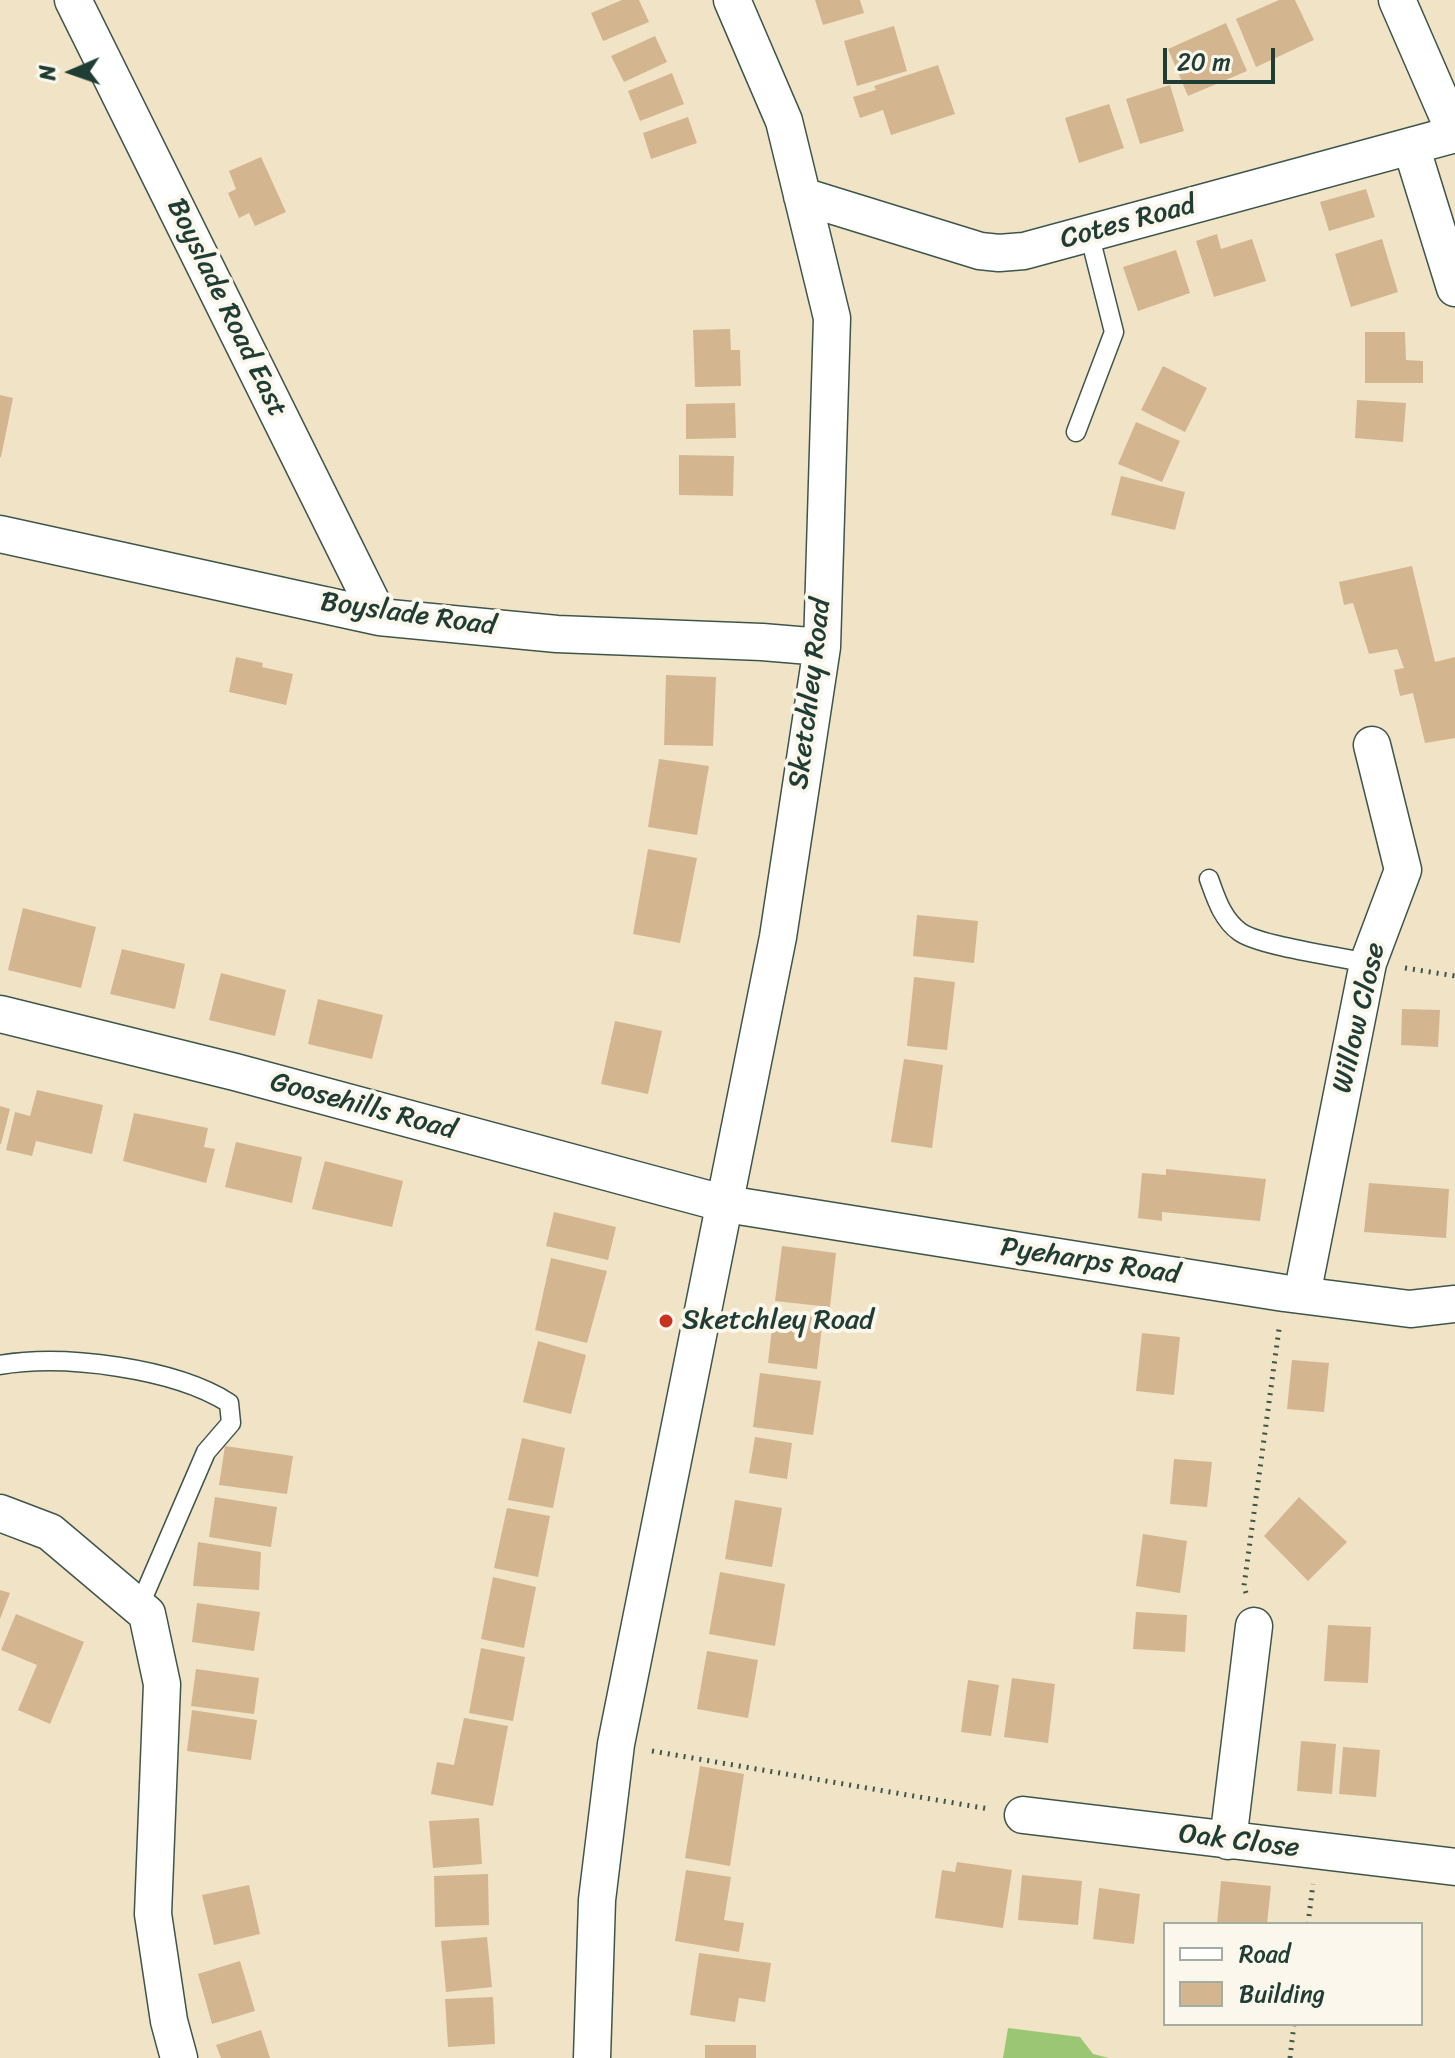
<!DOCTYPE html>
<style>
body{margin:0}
#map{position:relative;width:1455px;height:2058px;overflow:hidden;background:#f1e3c6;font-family:Sriracha,sans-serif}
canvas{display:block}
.legend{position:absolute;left:1163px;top:1922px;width:260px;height:104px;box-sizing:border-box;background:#fbf7ec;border:2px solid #a3ada2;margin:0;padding:10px 14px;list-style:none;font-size:24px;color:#1f3d34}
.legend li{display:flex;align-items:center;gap:16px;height:40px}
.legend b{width:40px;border:2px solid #a3ada2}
.north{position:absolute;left:32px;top:32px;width:80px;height:80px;-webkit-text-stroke:6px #fbf7ec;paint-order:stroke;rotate:268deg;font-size:22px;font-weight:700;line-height:32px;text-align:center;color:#1f3d34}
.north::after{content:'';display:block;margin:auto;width:28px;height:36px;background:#1f3d34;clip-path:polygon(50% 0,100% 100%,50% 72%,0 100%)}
.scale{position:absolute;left:1163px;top:48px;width:112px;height:36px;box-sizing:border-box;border:4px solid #1f3d34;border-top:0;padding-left:10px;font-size:24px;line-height:28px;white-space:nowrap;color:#1f3d34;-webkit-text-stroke:6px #fbf7ec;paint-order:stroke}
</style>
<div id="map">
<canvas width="1455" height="2058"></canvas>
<ul class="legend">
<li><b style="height:10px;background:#fff"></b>Road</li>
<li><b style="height:22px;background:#d3b68f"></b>Building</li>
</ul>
<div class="north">N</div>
<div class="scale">20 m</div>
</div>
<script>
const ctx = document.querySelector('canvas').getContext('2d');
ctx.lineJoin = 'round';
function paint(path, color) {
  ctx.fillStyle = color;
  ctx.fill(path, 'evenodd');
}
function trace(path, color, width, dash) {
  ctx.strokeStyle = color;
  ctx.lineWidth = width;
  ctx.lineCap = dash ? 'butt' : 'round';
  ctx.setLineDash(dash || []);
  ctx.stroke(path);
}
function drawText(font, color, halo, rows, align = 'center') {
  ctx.font = font + ' Sriracha,sans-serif';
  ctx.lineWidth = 8;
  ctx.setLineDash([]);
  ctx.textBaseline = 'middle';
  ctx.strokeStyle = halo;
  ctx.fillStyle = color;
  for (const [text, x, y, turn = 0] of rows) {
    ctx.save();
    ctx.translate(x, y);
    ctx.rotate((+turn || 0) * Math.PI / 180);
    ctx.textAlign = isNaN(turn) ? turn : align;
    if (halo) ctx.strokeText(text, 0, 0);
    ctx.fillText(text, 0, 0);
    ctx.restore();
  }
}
const green = new Path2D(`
 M1008,2028L1080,2037L1093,2054L1109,2058H1003Z`);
const building = new Path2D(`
 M622,0H639L649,22L603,41L591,13Z
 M815,0H860L864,13L823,25Z
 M1279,0H1295L1314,40L1256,67L1236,19Z
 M1226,23L1247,71L1188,96L1168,49Z
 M894,26L907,71L857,86L844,41Z
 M655,36L667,62L624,82L611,56Z
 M938,65L955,114L891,135L883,110L860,118L853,97L876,90L874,86Z
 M672,73L684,104L640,121L628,91Z
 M1170,85L1184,131L1140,144L1126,99Z
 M1109,104L1124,148L1079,163L1065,118Z
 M688,117L697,143L651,159L643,133Z
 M261,157L286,212L255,226L249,213L239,218L228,193L236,189L229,171Z
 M1366,189L1375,217L1329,231L1320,202Z
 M1217,234L1221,249L1252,239L1266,281L1214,297L1196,241Z
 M1382,239L1398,292L1351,307L1335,254Z
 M1176,250L1190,293L1138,311L1123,267Z
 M730,329L731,350H740L741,386L695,387L693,330Z
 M1365,332H1405L1406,360L1423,361V383H1365Z
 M1163,366L1207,388L1185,432L1141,410Z
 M0,395L13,398L1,457H0Z
 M1357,400L1406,403L1403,442L1355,438Z
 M735,403L736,438L686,439V404Z
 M1136,422L1180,441L1162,482L1118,464Z
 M679,455L734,456L733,496L679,495Z
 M1121,476L1185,492L1175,530L1111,515Z
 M1412,566L1435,662L1455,657V738L1425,743L1413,693L1400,696L1394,670L1404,668L1397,649L1369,654L1353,603L1344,605L1339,582Z
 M236,657L263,663L262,667L293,674L286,705L229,692Z
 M666,675L716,677L713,746L664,745Z
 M659,759L709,766L697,835L648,827Z
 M648,849L697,858L680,943L633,934Z
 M23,908L96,927L81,988L8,970Z
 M917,915L978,921L974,963L913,956Z
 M122,949L185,964L175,1009L110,994Z
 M221,973L286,990L275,1036L209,1020Z
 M914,977L955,982L947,1050L907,1046Z
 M318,999L383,1015L372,1059L308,1044Z
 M1402,1009L1440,1010L1438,1047L1401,1045Z
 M615,1021L662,1031L648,1094L601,1084Z
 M904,1059L943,1065L932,1148L891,1142Z
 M37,1090L103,1105L92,1154L36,1141L32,1156L6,1150L15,1112L30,1116Z
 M0,1106L10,1109L1,1144H0Z
 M134,1113L208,1128L204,1147L215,1149L206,1183L123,1161Z
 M236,1142L302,1157L292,1203L225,1187Z
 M325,1161L403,1181L392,1227L312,1209Z
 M1166,1169L1266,1179L1260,1221L1162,1212V1221L1138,1218L1142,1173L1166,1175Z
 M1369,1183L1449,1189L1446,1238L1364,1232Z
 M554,1212L616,1227L608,1260L546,1246Z
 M782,1246L836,1253L830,1307L775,1301Z
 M551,1258L607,1271L587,1343L535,1330Z
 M774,1311L823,1317L817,1369L768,1363Z
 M1142,1333L1180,1337L1174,1395L1136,1391Z
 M538,1341L586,1355L571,1414L523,1402Z
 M1292,1360L1329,1363L1324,1412L1287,1409Z
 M760,1373L821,1381L813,1435L753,1427Z
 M755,1437L792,1443L787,1479L749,1473Z
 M522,1438L565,1448L553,1508L508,1500Z
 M225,1446L293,1456L287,1494L219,1485Z
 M1174,1459L1212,1462L1207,1507L1170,1504Z
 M215,1497L277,1507L271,1547L209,1537Z
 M1299,1497L1347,1542L1308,1581L1264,1536Z
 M735,1500L782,1508L772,1567L725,1559Z
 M507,1508L550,1516L538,1577L494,1568Z
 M1143,1534L1187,1541L1180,1593L1136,1586Z
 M198,1542L261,1552L259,1590L193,1586Z
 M720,1572L785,1584L775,1646L709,1634Z
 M493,1577L536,1587L524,1648L481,1639Z
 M0,1590L10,1593L0,1619Z
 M197,1603L260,1612L254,1651L192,1642Z
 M1136,1612L1187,1615L1185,1652L1133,1649Z
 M16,1614L84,1642L50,1724L18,1710L37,1665L1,1650Z
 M1328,1625L1371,1627L1368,1683L1324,1681Z
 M481,1648L525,1657L513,1721L469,1713Z
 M707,1651L758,1660L748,1718L697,1709Z
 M196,1669L259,1678L254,1714L191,1706Z
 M1012,1678L1055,1684L1048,1743L1004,1737Z
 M968,1680L999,1685L991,1736L961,1732Z
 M192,1710L257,1720L251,1760L187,1751Z
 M464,1718L508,1726L493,1806L431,1794L437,1762L454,1765Z
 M1301,1741L1336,1744L1332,1794L1297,1791Z
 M1343,1747L1380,1750L1376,1797L1339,1794Z
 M700,1766L744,1774L730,1866L685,1858Z
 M479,1818L482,1864L433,1868L429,1821Z
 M957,1862L1012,1870L1003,1928L935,1918L942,1870L955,1872Z
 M686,1870L731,1877L724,1920L744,1923L739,1952L675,1941Z
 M488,1874L489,1925L435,1927L434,1876Z
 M1022,1875L1082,1881L1078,1925L1018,1920Z
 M1221,1881L1271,1886L1267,1924H1217Z
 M249,1885L260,1934L214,1945L202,1895Z
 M1099,1888L1140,1894L1134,1944L1093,1939Z
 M487,1937L492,1987L446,1992L441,1941Z
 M699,1953L771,1963L765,2002L739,1998L735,2022L690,2015Z
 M240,1961L255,2011L212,2024L198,1974Z
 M493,1997L495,2044L448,2047L445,1999Z
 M261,2030L270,2058H221L216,2045Z
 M705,2045H756V2058H705Z`);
const path = new Path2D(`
 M1405,968L1455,976
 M1246,1593L1244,1586L1279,1329
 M652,1751L989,1809
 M1308,1924L1313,1884
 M1290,2058L1294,2024`);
const lane = new Path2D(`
 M1076,432L1114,332L1089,233
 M1209,879C1216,898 1222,919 1240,932C1260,946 1340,957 1368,963
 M0,1365C64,1354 174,1368 229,1403L231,1423L206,1452L139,1607`);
const street = new Path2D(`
 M73,0L379,617
 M1397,0L1455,133
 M1411,146L1455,288
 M802,196L980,251L999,253L1024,251L1455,134
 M0,534L379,617L557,634L762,642L822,647
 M0,1014L235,1072L726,1204L1284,1293L1410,1309L1455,1304
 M1302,1295L1368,963L1403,870L1372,745
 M0,1513L50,1532L147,1614L162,1684L153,1914L169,2021L179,2058
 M1023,1815L1455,1867
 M1228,1841L1254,1626
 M592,2058L597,1900L616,1744L778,937L822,647L832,318L784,121L732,0`);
const markers = [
 [666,1321,8,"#c8321e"]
];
const streetNames = [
 ["Cotes Road",1128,223,-15],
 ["Boyslade Road East",226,308,64],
 ["Boyslade Road",408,615,8],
 ["Sketchley Road",811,694,-83],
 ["Willow Close",1360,1018,-77],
 ["Goosehills Road",363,1107,15],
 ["Pyeharps Road",1090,1262,9],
 ["Oak Close",1239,1842,7]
];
const poiNames = [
 ["Sketchley Road",682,1321]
];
paint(green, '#9bc775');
paint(building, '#d3b68f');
trace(lane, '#3e564a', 21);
trace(street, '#3e564a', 39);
trace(path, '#3e564a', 5, [2, 6]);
trace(lane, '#fff', 18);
trace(street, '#fff', 36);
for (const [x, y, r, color] of markers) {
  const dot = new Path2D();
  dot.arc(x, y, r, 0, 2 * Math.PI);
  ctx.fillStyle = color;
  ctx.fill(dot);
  trace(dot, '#fbf7ec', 3);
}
drawText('28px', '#1f3d34', '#fbf7ec', streetNames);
drawText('28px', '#1f3d34', '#fbf7ec', poiNames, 'left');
</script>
